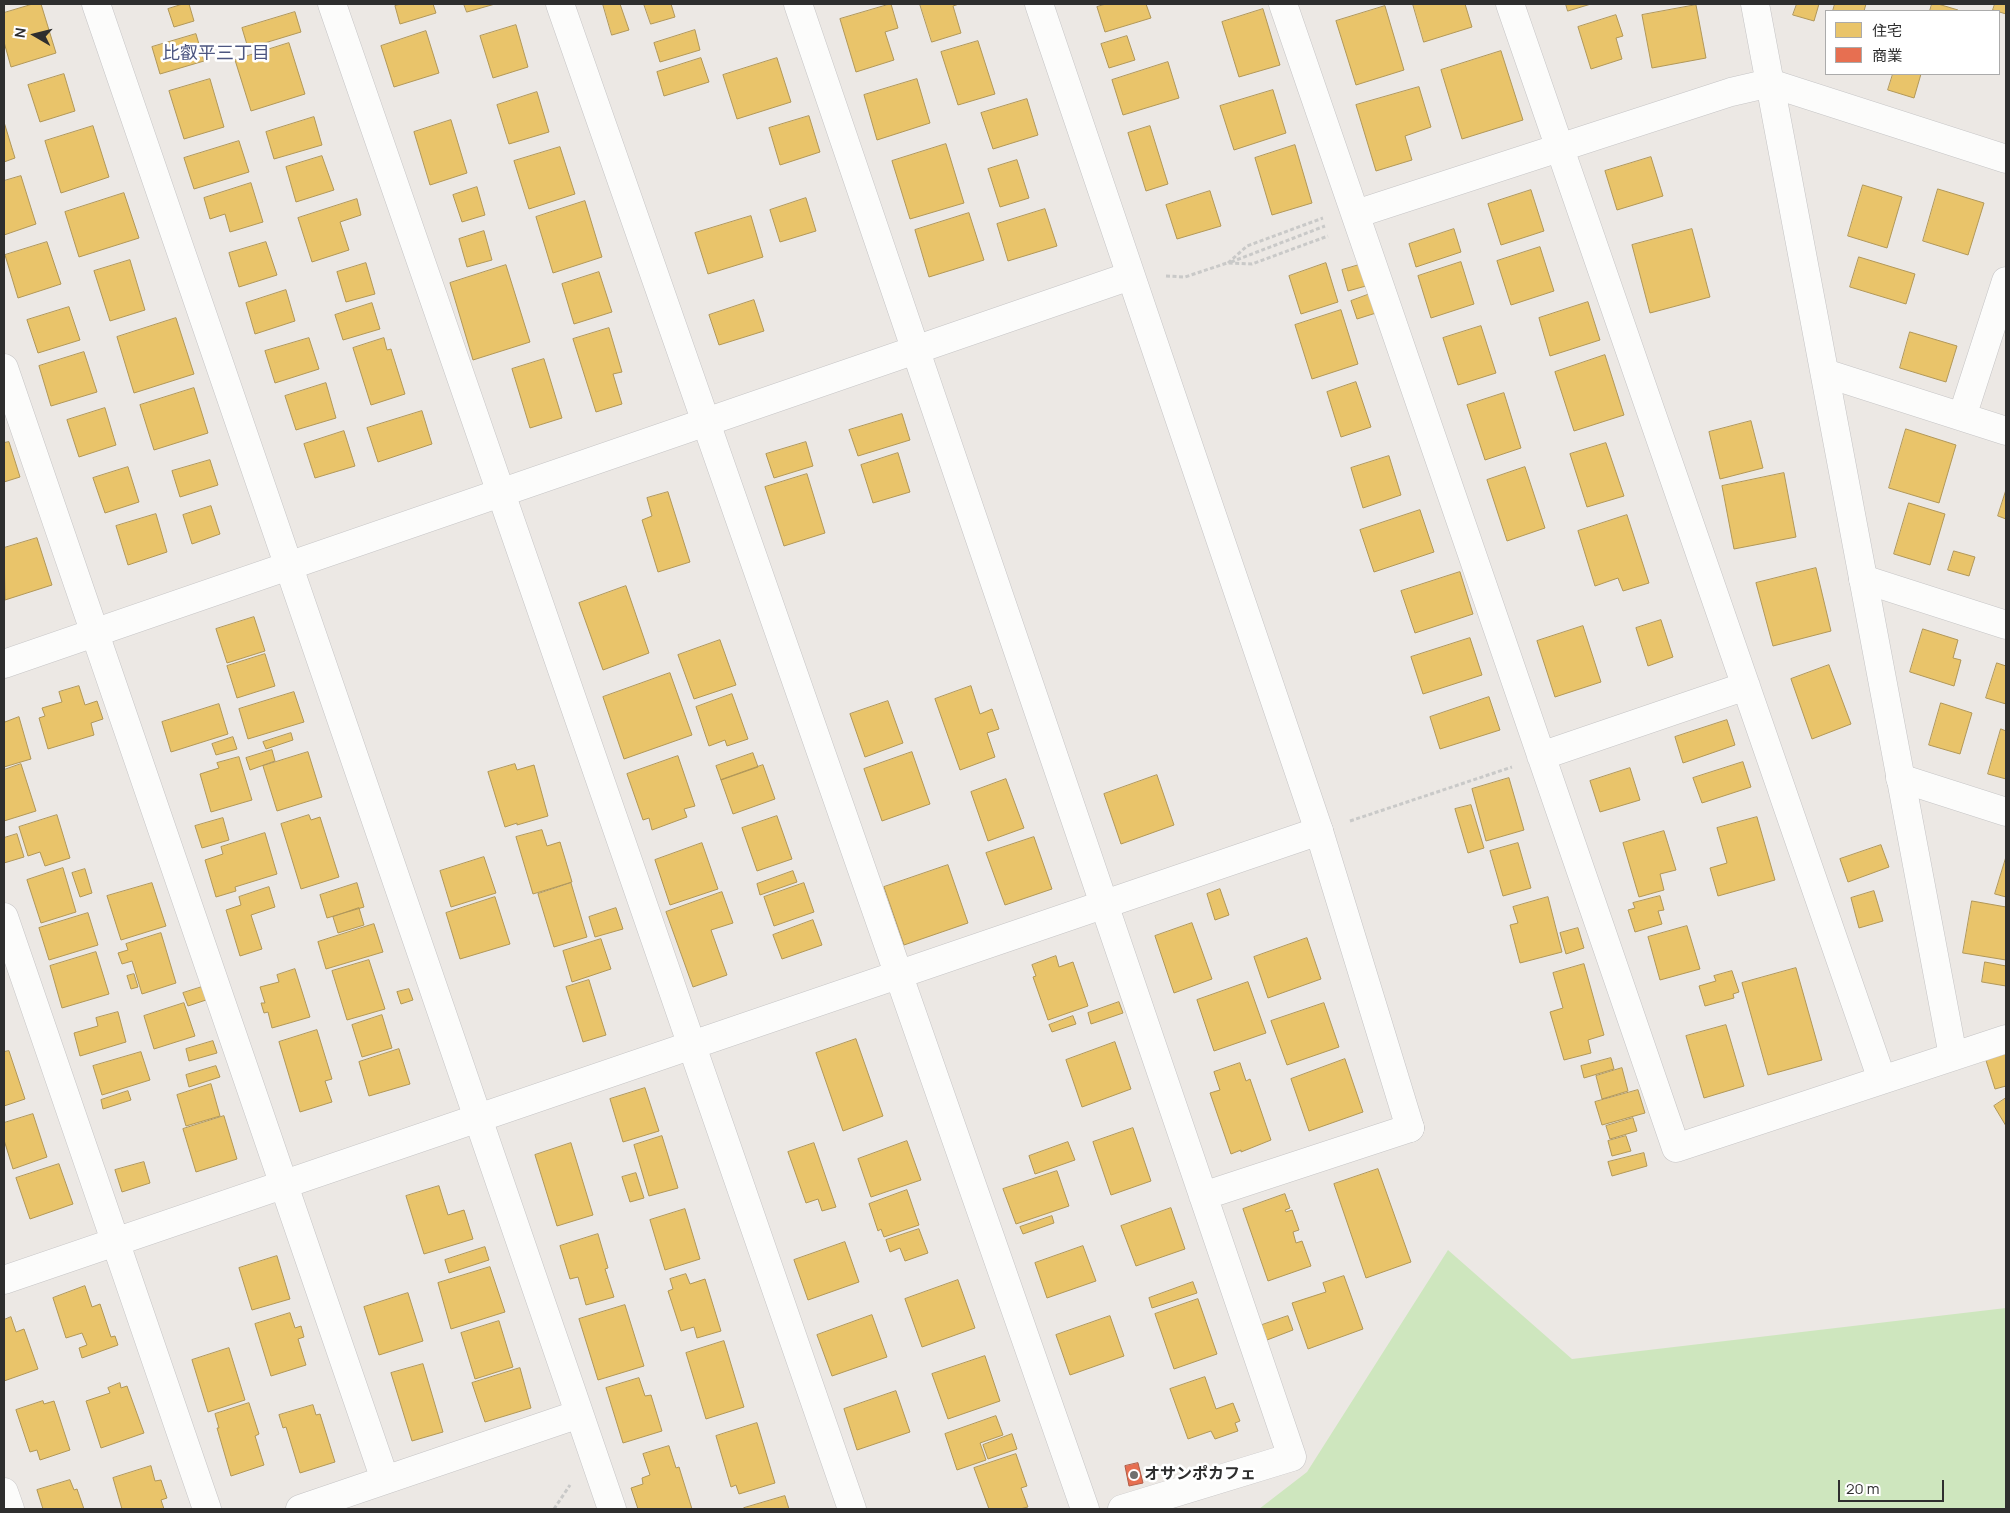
<!DOCTYPE html>
<meta charset="utf-8">
<style>
body{margin:0}
#map{position:relative;width:2010px;height:1513px;overflow:hidden;background:#ece8e4;font-family:Manrope,"Noto Sans JP",sans-serif}
canvas{display:block}
.frame{position:absolute;inset:0;border:5px solid #2e2e2e;pointer-events:none}
.legend{position:absolute;left:1825px;top:10px;width:175px;height:65px;box-sizing:border-box;background:#fff;border:1px solid #ababab;margin:0;padding:6px 9px;list-style:none;font-size:15px;color:#2e2e2e}
.legend li{display:flex;align-items:center;gap:10px;height:25px}
.legend b{width:25px;border:1px solid #ababab}
.north{position:absolute;left:10px;top:10px;width:50px;height:50px;-webkit-text-stroke:4px #fff;paint-order:stroke;rotate:278deg;font-size:14px;font-weight:700;line-height:20px;text-align:center;color:#2e2e2e}
.north::after{content:'';display:block;margin:auto;width:18px;height:22px;background:#2e2e2e;clip-path:polygon(50% 0,100% 100%,50% 72%,0 100%)}
.scale{position:absolute;left:1838px;top:1480px;width:106px;height:22px;box-sizing:border-box;border:2px solid #2e2e2e;border-top:0;padding-left:6px;font-size:15px;line-height:18px;white-space:nowrap;color:#2e2e2e;-webkit-text-stroke:4px #fff;paint-order:stroke}
</style>
<div id="map">
<canvas width="2010" height="1513"></canvas>
<div class="frame"></div>
<ul class="legend">
<li><b style="height:14px;background:#e9c46a"></b>住宅</li>
<li><b style="height:14px;background:#e76f51"></b>商業</li>
</ul>
<div class="north">N</div>
<div class="scale">20 m</div>
</div>
<script>
const ctx = document.querySelector('canvas').getContext('2d');
ctx.lineJoin = 'round';
function paint(path, color) {
  ctx.fillStyle = color;
  ctx.fill(path, 'evenodd');
}
function trace(path, color, width, dash) {
  ctx.strokeStyle = color;
  ctx.lineWidth = width;
  ctx.lineCap = dash ? 'butt' : 'round';
  ctx.setLineDash(dash || []);
  ctx.stroke(path);
}
function drawText(font, color, halo, rows, align = 'center') {
  ctx.font = font + ' Manrope,"Noto Sans JP",sans-serif';
  ctx.lineWidth = 5;
  ctx.setLineDash([]);
  ctx.textBaseline = 'middle';
  ctx.strokeStyle = halo;
  ctx.fillStyle = color;
  for (const [text, x, y, turn = 0] of rows) {
    ctx.save();
    ctx.translate(x, y);
    ctx.rotate((+turn || 0) * Math.PI / 180);
    ctx.textAlign = isNaN(turn) ? turn : align;
    if (halo) ctx.strokeText(text, 0, 0);
    ctx.fillText(text, 0, 0);
    ctx.restore();
  }
}
const green = new Path2D(`
 M1448,1250L1572,1359L2006,1308V1509H1259L1307,1472Z`);
const homes = new Path2D(`
 M33,4H41L56,53L11,67L4,42V13Z
 M183,4H189L194,21L174,27L168,9Z
 M401,4H433L436,13L400,24L395,6Z
 M464,4H495L467,12Z
 M603,4H620L629,30L612,35Z
 M644,4H671L675,17L651,24Z
 M891,4L898,28L885,32L894,60L856,72L840,19Z
 M920,4H959L953,6L961,33L932,42Z
 M1106,4H1146L1151,18L1105,32L1097,7Z
 M1413,4H1465L1472,27L1424,42Z
 M1566,4H1591L1568,11Z
 M1797,4H1819L1814,21L1793,15Z
 M1835,4H1866L1864,11H1833Z
 M1932,4H1938L1958,10V11H1930Z
 M1995,4H2006V14L1993,10Z
 M1696,5L1706,58L1652,68L1642,15Z
 M1385,6L1404,70L1356,85L1336,21Z
 M1263,9L1280,65L1239,77L1222,22Z
 M295,12L301,32L248,48L242,28Z
 M1616,15L1623,36L1616,38L1622,59L1591,69L1578,27Z
 M516,25L528,67L493,78L480,36Z
 M695,30L700,50L660,62L654,43Z
 M426,31L439,73L394,87L381,46Z
 M196,34L204,61L160,74L152,47Z
 M1127,36L1135,60L1109,68L1101,44Z
 M978,41L995,94L958,105L941,52Z
 M289,43L305,94L251,111L235,60Z
 M1501,51L1523,120L1462,139L1441,70Z
 M701,58L709,82L664,96L657,72Z
 M777,58L791,102L737,119L723,75Z
 M1168,62L1179,98L1123,115L1112,80Z
 M64,74L75,111L40,122L28,85Z
 M1893,74H1921L1914,98L1888,90Z
 M210,79L224,127L184,139L169,91Z
 M917,79L930,123L877,140L864,95Z
 M1419,87L1431,127L1405,136L1412,160L1376,171L1356,105Z
 M1273,90L1286,133L1234,150L1220,106Z
 M537,92L549,132L509,144L497,105Z
 M1027,99L1038,135L993,149L981,113Z
 M809,116L820,152L780,165L769,128Z
 M314,117L322,145L274,159L266,132Z
 M451,120L467,173L430,185L414,132Z
 M4,122L15,158L4,162Z
 M93,126L109,177L61,193L45,141Z
 M1150,126L1168,184L1146,191L1128,133Z
 M239,141L249,172L194,189L184,158Z
 M946,144L964,203L910,219L892,161Z
 M1295,145L1312,203L1272,215L1255,158Z
 M560,147L575,194L529,209L514,161Z
 M322,156L334,190L296,202L286,167Z
 M1651,157L1663,196L1617,210L1605,171Z
 M1017,160L1029,198L1000,207L988,169Z
 M21,176L36,224L4,235V181Z
 M251,183L263,222L230,232L225,214L210,219L204,198Z
 M1863,185L1902,197L1887,248L1848,236Z
 M477,187L485,215L462,222L453,195Z
 M1938,189L1984,203L1968,255L1923,241Z
 M1531,190L1544,231L1501,245L1488,204Z
 M1210,191L1221,226L1177,239L1166,205Z
 M124,193L139,238L79,257L65,212Z
 M806,198L816,231L780,242L770,210Z
 M357,199L361,215L340,222L349,250L312,262L298,218Z
 M585,201L602,257L553,273L536,217Z
 M1045,209L1057,246L1008,261L997,224Z
 M969,213L984,260L929,277L915,230Z
 M751,216L763,257L708,274L695,233Z
 M1454,229L1461,252L1416,267L1409,244Z
 M1692,229L1710,297L1650,313L1632,245Z
 M484,231L492,260L467,267L459,239Z
 M47,242L61,284L18,298L5,255Z
 M266,242L277,275L239,287L229,253Z
 M1540,247L1554,291L1511,305L1497,261Z
 M1859,257L1915,274L1906,304L1850,287Z
 M130,260L145,310L110,321L94,271Z
 M1461,262L1474,304L1431,318L1418,276Z
 M366,263L375,294L346,302L337,272Z
 M1326,263L1338,302L1301,314L1289,276Z
 M506,265L530,342L473,360L450,283Z
 M1359,265L1366,286L1348,291L1342,270Z
 M599,272L612,312L574,324L562,284Z
 M286,290L295,321L255,334L246,303Z
 M1370,294L1376,313L1357,319L1351,301Z
 M754,300L764,331L719,345L709,315Z
 M1588,302L1600,340L1550,356L1539,318Z
 M372,303L380,329L343,340L335,315Z
 M69,307L80,340L38,353L27,320Z
 M1341,310L1358,364L1312,379L1295,325Z
 M176,318L194,374L134,393L117,337Z
 M1481,326L1496,373L1458,385L1443,338Z
 M609,328L622,372L613,374L622,404L596,412L573,339Z
 M1910,332L1957,346L1946,382L1900,368Z
 M309,338L319,369L275,383L265,351Z
 M384,338L387,350L391,349L405,394L371,405L353,348Z
 M84,352L97,392L51,406L39,366Z
 M1605,355L1624,415L1574,431L1555,372Z
 M544,359L562,418L530,428L512,369Z
 M1356,382L1371,427L1341,437L1327,392Z
 M326,383L336,418L296,430L285,396Z
 M194,388L208,433L154,450L140,405Z
 M1504,393L1521,448L1485,460L1467,405Z
 M105,408L116,445L79,457L67,420Z
 M422,411L432,444L378,462L367,428Z
 M902,414L910,440L858,456L849,430Z
 M1751,421L1763,468L1720,479L1709,432Z
 M1906,429L1956,445L1939,503L1889,488Z
 M344,431L355,466L315,478L304,444Z
 M9,442L20,477L4,482V443Z
 M806,442L813,466L774,478L766,454Z
 M1606,443L1624,496L1587,507L1570,454Z
 M898,453L910,492L873,503L861,465Z
 M1389,456L1401,495L1363,508L1351,468Z
 M210,460L218,485L180,497L172,471Z
 M128,467L139,502L105,513L93,478Z
 M1525,467L1545,528L1507,541L1487,480Z
 M1784,473L1796,537L1734,549L1722,486Z
 M807,474L825,533L784,546L765,487Z
 M2006,490V519L1998,516Z
 M668,492L690,562L658,572L642,520L652,516L647,498Z
 M1909,503L1945,514L1930,565L1894,554Z
 M211,506L220,534L192,544L183,515Z
 M1420,510L1434,552L1374,572L1360,530Z
 M156,514L167,552L128,565L116,526Z
 M1627,515L1649,583L1623,591L1618,578L1595,586L1578,531Z
 M37,538L52,585L5,600L4,548Z
 M1954,551L1975,557L1969,576L1948,570Z
 M1816,568L1831,631L1773,646L1756,583Z
 M1460,572L1473,614L1415,633L1401,591Z
 M626,586L649,653L603,670L579,603Z
 M254,617L265,651L227,663L216,629Z
 M1661,620L1673,657L1648,666L1636,628Z
 M1583,626L1601,682L1555,697L1537,641Z
 M1923,629L1958,640L1953,658L1961,660L1954,686L1910,672Z
 M1470,638L1482,675L1423,694L1411,657Z
 M720,640L736,685L694,699L678,655Z
 M265,654L275,686L237,698L227,666Z
 M1997,663L2006,666V704L1986,698Z
 M1829,665L1851,724L1812,739L1791,679Z
 M670,673L692,735L624,759L603,697Z
 M79,686L85,705L97,701L103,719L91,723L94,735L48,749L39,718L45,716L42,708L62,702L59,692Z
 M971,686L980,714L992,709L999,729L987,733L995,757L960,770L935,699Z
 M294,692L304,722L248,739L239,709Z
 M732,694L748,739L727,746L725,740L709,746L696,707Z
 M1489,697L1500,730L1440,749L1430,717Z
 M888,701L903,743L865,757L850,714Z
 M1941,703L1972,713L1960,754L1929,745Z
 M219,704L228,734L171,752L162,722Z
 M19,717L31,759L4,767V720V722Z
 M1727,720L1735,745L1683,763L1675,737Z
 M2001,729L2006,731V779L1988,774Z
 M291,733L293,740L266,749L263,742Z
 M233,737L237,749L216,755L212,744Z
 M272,750L275,761L250,770L246,758Z
 M308,752L322,797L277,811L263,766Z
 M912,752L930,804L882,821L864,769Z
 M753,753L758,767L721,780L716,766Z
 M678,756L695,806L684,809L687,817L652,830L649,818L643,820L627,774Z
 M239,757L252,800L211,812L200,774L219,768L217,763Z
 M1743,762L1751,787L1702,803L1693,778Z
 M21,764L36,811L4,821V770Z
 M515,764L517,770L534,765L548,816L517,825V823L505,827L488,772Z
 M763,765L775,799L733,814L721,780Z
 M1630,768L1640,800L1600,812L1590,781Z
 M1157,775L1174,825L1121,844L1104,794Z
 M1509,778L1524,830L1486,841L1472,789Z
 M1006,779L1024,828L988,841L971,792Z
 M1471,805L1484,848L1468,853L1455,809Z
 M57,815L70,858L45,866L40,852L28,856L19,827Z
 M309,815L311,820L320,817L339,877L301,889L281,824Z
 M777,816L792,859L757,871L742,828Z
 M1757,817L1775,880L1718,896L1710,868L1727,863L1717,828Z
 M223,818L229,840L202,848L195,826Z
 M542,830L547,846L560,842L572,882L533,894L516,837Z
 M1664,831L1676,870L1660,874L1664,890L1639,897L1623,843Z
 M265,833L277,874L235,887L236,891L216,897L205,860L223,854L221,847Z
 M17,834L24,857L4,863V838Z
 M1034,837L1052,889L1005,905L986,853Z
 M702,843L718,889L670,905L655,860Z
 M1518,843L1531,888L1503,896L1490,851Z
 M1881,845L1889,867L1848,882L1840,859Z
 M484,857L496,893L451,907L440,871Z
 M2006,857V897L1995,894Z
 M948,865L968,923L904,945L884,887Z
 M63,868L76,912L41,923L27,880Z
 M85,869L92,893L80,897L72,873Z
 M793,871L797,882L760,895L757,884Z
 M152,883L166,926L121,940L107,896Z
 M357,883L364,907L327,918L320,895Z
 M571,883L587,937L554,947L538,894Z
 M804,883L814,912L774,926L764,897Z
 M269,887L275,907L251,915L262,949L240,956L226,910L241,905L239,897Z
 M1220,889L1229,915L1215,920L1207,894Z
 M1874,891L1883,921L1859,928L1851,898Z
 M722,892L733,923L711,930L727,975L693,987L666,912Z
 M1660,896L1664,910L1658,911L1662,924L1635,932L1628,910L1635,908L1633,903Z
 M495,897L510,944L460,959L446,913Z
 M1548,897L1562,952L1520,963L1510,925L1518,923L1513,907Z
 M1972,901L2006,907V960L1963,953Z
 M359,908L364,925L338,933L333,917Z
 M616,908L623,929L595,937L589,917Z
 M88,913L98,945L49,960L39,928Z
 M813,920L822,945L782,959L773,935Z
 M1192,923L1212,979L1174,993L1155,936Z
 M374,924L383,952L326,969L318,942Z
 M1687,926L1700,969L1660,980L1648,937Z
 M1578,928L1584,948L1566,954L1560,933Z
 M161,933L176,983L142,994L132,961L122,964L118,953L128,950L126,944Z
 M1307,938L1321,979L1268,998L1254,957Z
 M601,939L611,969L572,982L563,951Z
 M96,952L109,994L62,1008L50,966Z
 M1056,956L1059,967L1073,962L1088,1006L1048,1020L1033,977L1036,976L1032,965Z
 M369,960L385,1009L347,1020L332,971Z
 M1985,962L2006,966V986L1982,982Z
 M1584,964L1604,1035L1588,1040L1591,1053L1564,1060L1550,1012L1563,1008L1553,973Z
 M1796,968L1822,1060L1768,1075L1742,983Z
 M295,969L310,1017L272,1028L268,1012L264,1013L261,1003H265L260,987L279,982L277,975Z
 M1732,971L1739,992L1733,994L1734,998L1705,1006L1699,986L1716,981L1714,976Z
 M134,974L138,987L131,989L127,976Z
 M589,980L606,1035L583,1042L566,987Z
 M1248,982L1266,1033L1214,1051L1197,1000Z
 M202,987L206,1000L188,1006L183,993Z
 M409,989L413,1000L401,1004L397,992Z
 M1119,1002L1123,1013L1091,1024L1088,1013Z
 M184,1003L195,1036L154,1049L144,1016Z
 M1324,1003L1339,1047L1287,1065L1271,1021Z
 M118,1012L126,1042L80,1056L74,1033L98,1026L96,1018Z
 M382,1015L392,1048L362,1057L352,1025Z
 M1073,1016L1076,1024L1052,1032L1049,1025Z
 M1726,1025L1744,1086L1704,1098L1686,1036Z
 M317,1030L332,1079L325,1081L332,1102L300,1112L279,1042Z
 M856,1039L883,1116L843,1131L816,1053Z
 M213,1041L217,1053L189,1061L186,1049Z
 M1115,1042L1131,1089L1082,1107L1066,1060Z
 M2006,1044V1086L1995,1089L1983,1051Z
 M399,1049L410,1084L369,1096L359,1062Z
 M9,1051L25,1099L4,1106V1052Z
 M141,1052L150,1080L102,1095L93,1066Z
 M1611,1058L1614,1069L1584,1078L1581,1066Z
 M1345,1059L1363,1112L1309,1131L1291,1079Z
 M1240,1063L1246,1081L1250,1079L1271,1140L1241,1152V1150L1231,1154L1210,1093L1220,1090L1214,1072Z
 M216,1066L220,1077L189,1087L186,1075Z
 M1622,1068L1628,1091L1602,1099L1596,1076Z
 M211,1084L220,1116L186,1126L177,1095Z
 M645,1088L659,1131L623,1142L610,1099Z
 M1638,1090L1645,1113L1602,1125L1595,1102Z
 M128,1091L131,1100L103,1109L101,1100Z
 M2006,1098V1126L1994,1106Z
 M33,1114L47,1157L13,1169L4,1140V1123Z
 M224,1116L237,1159L196,1172L183,1129Z
 M1633,1118L1637,1131L1610,1139L1606,1126Z
 M1133,1128L1151,1181L1111,1195L1093,1142Z
 M662,1136L678,1188L649,1196L634,1145Z
 M1626,1136L1631,1151L1612,1156L1608,1141Z
 M907,1141L921,1180L871,1197L858,1159Z
 M1068,1142L1075,1160L1035,1174L1029,1156Z
 M571,1143L593,1215L557,1226L535,1155Z
 M814,1143L836,1207L822,1211L818,1199L806,1203L788,1152Z
 M1644,1153L1647,1166L1612,1176L1608,1162Z
 M144,1162L150,1183L122,1192L115,1170Z
 M59,1164L73,1204L30,1219L16,1178Z
 M1378,1169L1411,1262L1366,1278L1334,1184Z
 M1057,1171L1069,1206L1016,1224L1003,1189Z
 M636,1173L644,1198L630,1202L622,1177Z
 M439,1186L448,1215L464,1210L473,1239L424,1254L406,1196Z
 M907,1190L919,1225L884,1237L881,1229L878,1231L869,1204Z
 M1285,1194L1290,1208L1285,1210L1286,1212L1292,1210L1299,1230L1293,1232L1296,1243L1302,1241L1311,1266L1268,1281L1243,1209Z
 M1171,1208L1185,1249L1136,1266L1121,1226Z
 M685,1209L700,1259L665,1270L650,1220Z
 M1052,1216L1054,1223L1023,1234L1020,1227Z
 M919,1229L928,1253L905,1261L900,1248L890,1252L886,1240Z
 M598,1234L608,1268L605,1269L614,1297L586,1305L578,1277L570,1279L560,1246Z
 M845,1242L859,1282L808,1300L794,1260Z
 M1083,1246L1096,1281L1047,1298L1035,1263Z
 M485,1247L489,1260L449,1273L445,1260Z
 M277,1256L290,1299L252,1310L239,1268Z
 M490,1267L505,1312L451,1329L438,1283Z
 M686,1274L690,1284L705,1279L721,1331L697,1338L694,1327L681,1331L668,1291L673,1289L670,1279Z
 M1344,1276L1363,1329L1308,1349L1292,1303L1326,1292L1323,1283Z
 M958,1280L975,1328L922,1347L905,1299Z
 M1193,1282L1197,1293L1152,1308L1149,1298Z
 M85,1286L92,1307L100,1304L111,1337L115,1336L118,1345L82,1358L79,1348L87,1345L82,1333L66,1338L53,1298Z
 M408,1293L423,1341L379,1355L364,1307Z
 M1198,1299L1217,1354L1174,1369L1155,1314Z
 M625,1305L644,1366L598,1380L579,1319Z
 M290,1313L295,1328L301,1326L304,1337L298,1339L306,1365L271,1376L255,1324Z
 M872,1315L887,1357L832,1376L817,1335Z
 M1110,1316L1124,1356L1070,1375L1056,1335Z
 M1288,1316L1293,1330L1267,1340L1262,1325Z
 M11,1317L16,1332L24,1329L38,1369L4,1381V1320Z
 M499,1321L513,1367L475,1379L461,1333Z
 M724,1341L744,1407L706,1419L686,1353Z
 M229,1348L245,1400L208,1412L192,1360Z
 M985,1356L1000,1401L948,1419L932,1374Z
 M423,1364L443,1432L412,1441L391,1373Z
 M520,1368L531,1408L485,1422L472,1383Z
 M1205,1377L1216,1409L1233,1403L1240,1421L1235,1423L1238,1431L1215,1439L1211,1431L1188,1439L1170,1389Z
 M639,1378L645,1396L651,1395L662,1431L623,1443L606,1388Z
 M120,1383L121,1388L127,1386L144,1433L101,1448L86,1401L110,1393L108,1388Z
 M896,1391L910,1432L857,1450L844,1409Z
 M43,1401L44,1404L54,1401L70,1450L40,1460L37,1450L30,1452L16,1410Z
 M249,1403L259,1434L255,1436L264,1465L231,1476L217,1428H219L215,1414Z
 M313,1405L316,1415L320,1414L335,1462L300,1473L286,1427L283,1428L279,1415Z
 M996,1416L1003,1435L980,1443L986,1460L957,1470L945,1434Z
 M757,1423L775,1483L739,1494L736,1485L731,1487L716,1436Z
 M1012,1434L1017,1449L988,1459L983,1445Z
 M669,1446L676,1468L679,1467L692,1509H638L631,1488L643,1484L642,1478L650,1475L643,1454Z
 M1016,1454L1027,1486L1021,1488L1028,1507L1020,1509H989L974,1468Z
 M151,1466L155,1481L161,1480L167,1498L161,1500L164,1509H122L113,1478Z
 M70,1480L74,1490L77,1489L84,1509H43L37,1490Z
 M785,1496L789,1509H745L744,1508Z`);
const shops = new Path2D(`
 M1138,1463L1143,1483L1129,1486L1125,1466Z`);
const path = new Path2D(`
 M1231,262L1325,226
 M1228,263L1247,246L1323,218
 M1166,276L1185,277L1227,263L1252,264L1328,236
 M1350,821L1512,767
 M554,1509L570,1485`);
const minor = new Path2D(`
 M96,4L612,1509
 M332,4L852,1509
 M560,4L1085,1509
 M798,4L1292,1457L1122,1509
 M1283,4L1676,1148L2006,1039
 M1510,4L1882,1080
 M1356,214L1731,92L1770,83L2006,159
 M4,368L385,1480
 M1825,373L2006,431
 M1962,417L2006,281
 M1863,579L2006,625
 M1541,756L1746,686
 M1900,778L2006,812
 M4,917L207,1509
 M1203,1196L1410,1128
 M4,1280L1319,831
 M4,1492L10,1509
 M300,1509L579,1414`);
const tertiary = new Path2D(`
 M1039,4L1319,831L1410,1128
 M1755,4L1953,1056
 M4,664L1130,276`);
const markers = [
 [1134,1475,5,"#706f6e"]
];
const poiNames = [
 ["オサンポカフェ",1144,1475]
];
const neighbourhoodNames = [
 ["比叡平三丁目",216,54]
];
paint(green, '#cee6be');
paint(homes, '#e9c46a');
trace(homes, '#b19758', 1);
paint(shops, '#e76f51');
trace(shops, '#b05c46', 1);
trace(minor, '#c5c4c5', 29);
trace(tertiary, '#c5c4c5', 29);
trace(path, '#c9c9c8', 3, [4, 2.5]);
trace(minor, '#fcfcfb', 28);
trace(tertiary, '#fcfcfb', 28);
for (const [x, y, r, color] of markers) {
  const dot = new Path2D();
  dot.arc(x, y, r, 0, 2 * Math.PI);
  ctx.fillStyle = color;
  ctx.fill(dot);
  trace(dot, '#fff', 2);
}
drawText('bold 16px', '#2e2e2e', '#fff', poiNames, 'left');
drawText('18px', '#4d5680', '#fff', neighbourhoodNames);
</script>
